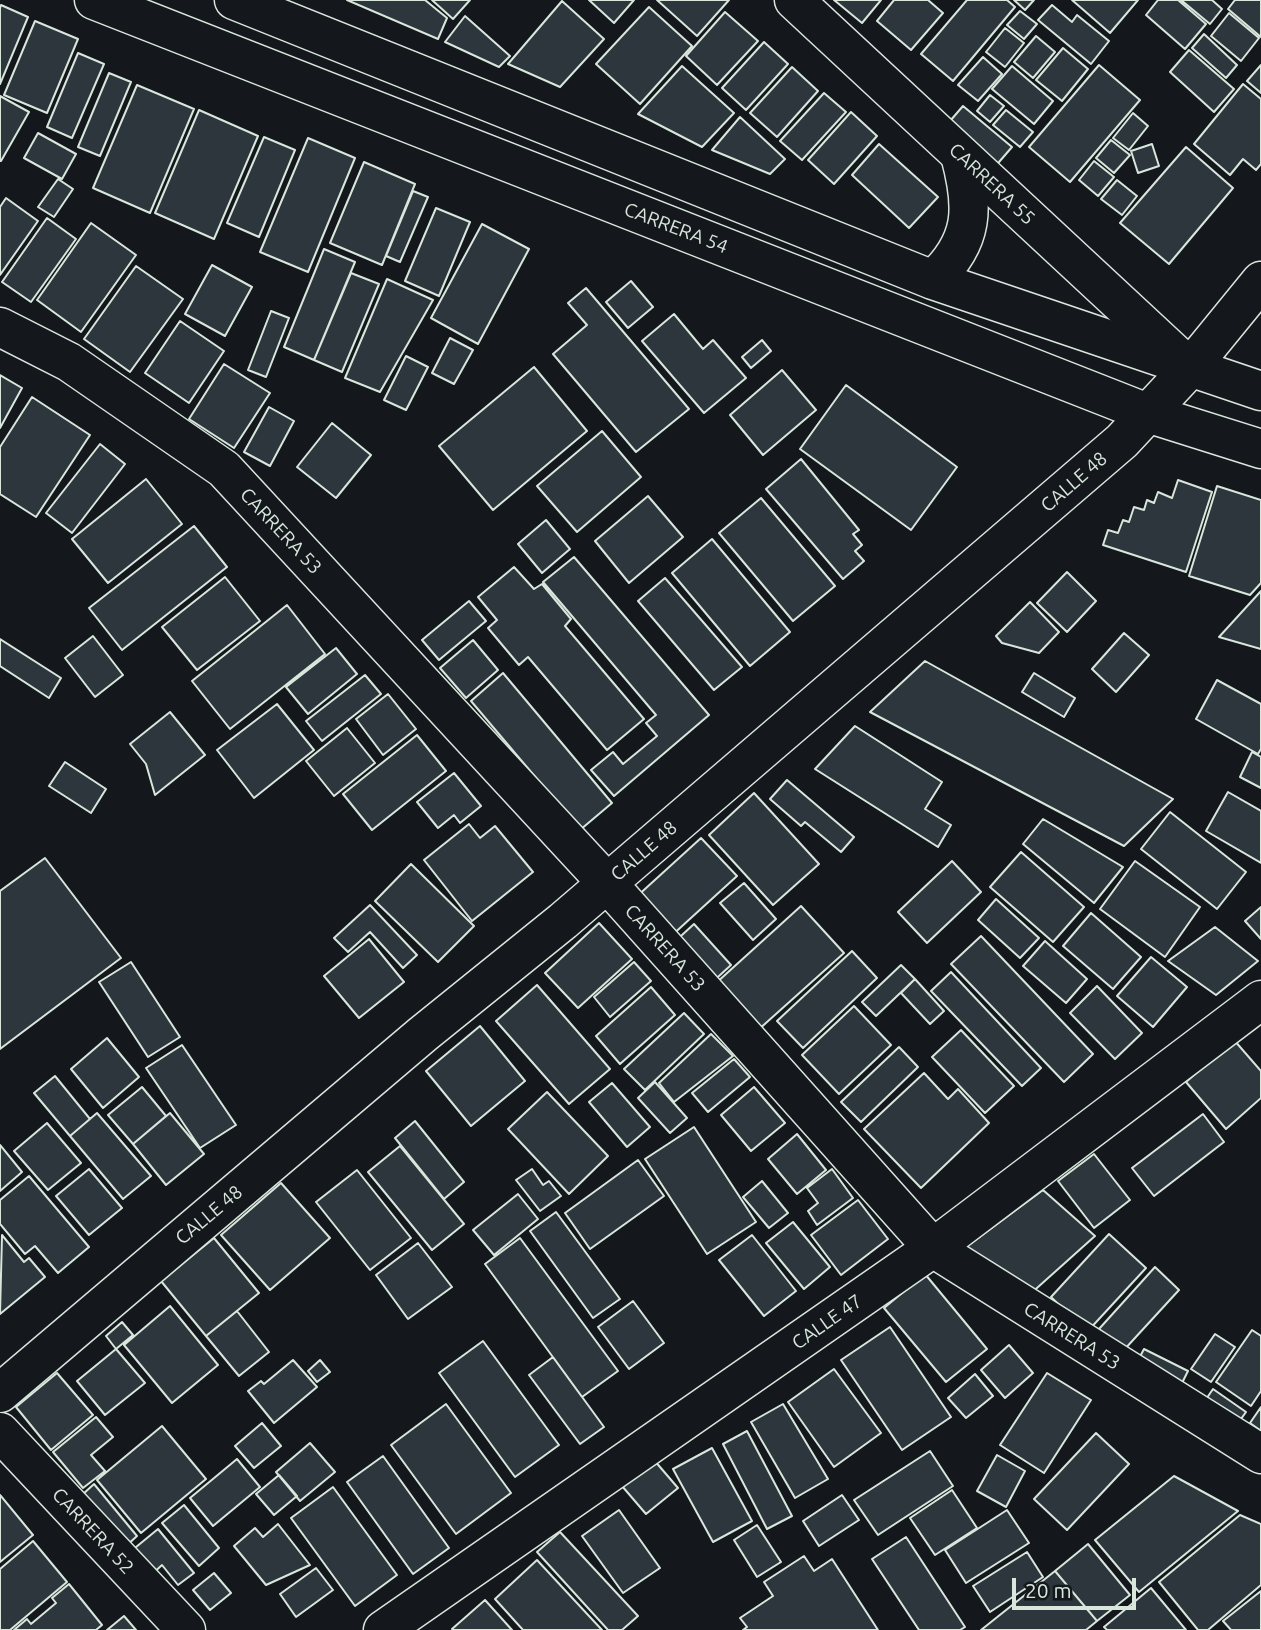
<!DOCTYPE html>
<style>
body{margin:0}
#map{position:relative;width:1261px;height:1630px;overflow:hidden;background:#14181c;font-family:Ubuntu,sans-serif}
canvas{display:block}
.scale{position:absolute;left:1012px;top:1578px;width:124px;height:32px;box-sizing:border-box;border:4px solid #d8e6dc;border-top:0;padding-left:9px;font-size:21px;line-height:24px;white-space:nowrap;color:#d8e6dc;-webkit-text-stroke:5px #14181c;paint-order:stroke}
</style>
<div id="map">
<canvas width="1261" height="1630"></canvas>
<div class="scale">20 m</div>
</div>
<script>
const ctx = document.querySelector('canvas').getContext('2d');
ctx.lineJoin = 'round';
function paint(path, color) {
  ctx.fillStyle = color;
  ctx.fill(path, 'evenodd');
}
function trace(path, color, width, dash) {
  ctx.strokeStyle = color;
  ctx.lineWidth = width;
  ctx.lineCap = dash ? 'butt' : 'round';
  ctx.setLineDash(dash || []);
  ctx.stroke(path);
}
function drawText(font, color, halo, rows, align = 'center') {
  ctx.font = font + ' Ubuntu,sans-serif';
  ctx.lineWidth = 5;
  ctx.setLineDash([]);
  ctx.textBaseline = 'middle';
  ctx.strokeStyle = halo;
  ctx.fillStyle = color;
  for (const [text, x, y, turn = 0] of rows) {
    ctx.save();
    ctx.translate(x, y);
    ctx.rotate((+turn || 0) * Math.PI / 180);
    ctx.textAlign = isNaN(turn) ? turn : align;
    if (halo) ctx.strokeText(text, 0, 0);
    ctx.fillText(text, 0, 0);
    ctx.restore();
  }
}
const building = new Path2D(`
 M347,0H425L447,18L438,39Z
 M432,0H470L453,19Z
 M589,0H634L614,23Z
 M657,0H729L697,36Z
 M834,0H881L862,23Z
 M894,0H928L943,13L911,50L877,21Z
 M967,0H1007L1015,7L953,81L921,54Z
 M1014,0H1034L1025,10Z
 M1072,0H1138L1110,33Z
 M1158,0H1178L1206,24L1185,49L1146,15Z
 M1181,0H1212L1222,9L1210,24Z
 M1235,0H1261V37L1228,9Z
 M562,1L604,39L560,87L508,64Z
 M1,5L28,17L0,84V8Z
 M1052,5L1072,22L1077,15L1109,41L1091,64L1038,20Z
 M649,7L692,46L640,104L596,64Z
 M1020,11L1037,24L1024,39L1007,25Z
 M725,12L758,41L717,85L686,56Z
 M1229,13L1259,38L1241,61L1211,36Z
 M465,16L510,56L499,67L445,42Z
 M35,21L78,39L47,113L4,95Z
 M1005,28L1024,43L1005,67L986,52Z
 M1204,34L1237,65L1226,78L1192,48Z
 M1036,36L1055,52L1033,78L1014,62Z
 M764,42L788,64L746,110L722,88Z
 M1063,48L1088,69L1062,101L1036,80Z
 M1189,50L1234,89L1214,112L1170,72Z
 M78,53L104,64L72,138L47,127Z
 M983,57L1002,74L978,101L958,85Z
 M1099,65L1140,100L1070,182L1029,147Z
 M1261,65V93L1247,81Z
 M682,66L734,113L702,147L638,114Z
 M1012,66L1053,101L1034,124L992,89Z
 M792,67L818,91L777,137L750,113Z
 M109,73L131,82L100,156L78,147Z
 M1243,84L1261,99V164L1256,170L1243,159L1230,175L1194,144Z
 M137,85L194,109L150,213L93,188Z
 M824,93L846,112L802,160L780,141Z
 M990,95L1004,106L990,122L977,111Z
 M0,96L29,112L1,161H0Z
 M963,106L1012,147L993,169L944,128Z
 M199,110L258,136L214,239L155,213Z
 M1006,110L1033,132L1020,147L993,125Z
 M851,112L877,136L834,184L808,160Z
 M1133,113L1148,126L1129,150L1113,138Z
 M740,117L785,159L770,174L712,150Z
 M38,133L76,154L62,179L24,158Z
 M264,137L295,150L259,237L227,223Z
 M308,138L355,158L308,272L260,252Z
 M1111,140L1130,155L1114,173L1096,158Z
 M879,144L938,197L909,228L852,175Z
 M1152,144L1159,166L1138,173L1131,151Z
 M1186,147L1233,188L1169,264L1120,223Z
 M1094,161L1114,177L1098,196L1079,180Z
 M364,162L415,184L382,265L330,243Z
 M58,179L73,189L54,217L38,207Z
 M1117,180L1137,196L1122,215L1101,199Z
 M413,191L428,197L400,262L386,256Z
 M6,198L38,221L0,275V207Z
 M436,208L470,222L439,296L405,281Z
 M47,218L76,239L31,302L2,282Z
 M91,223L136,255L81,332L37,300Z
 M482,224L529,249L478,344L431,318Z
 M324,249L355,262L314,360L284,347Z
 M212,265L252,287L225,336L185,314Z
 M136,266L183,299L130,372L84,339Z
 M351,273L379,284L342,372L314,360Z
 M387,279L433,300L380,392L345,378Z
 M631,281L653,307L628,328L606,302Z
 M586,288L689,409L636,452L553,354L587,325L568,303Z
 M271,311L289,318L266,377L248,370Z
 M674,314L703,349L713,340L746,378L704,413L642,341Z
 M180,321L224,351L189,403L145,373Z
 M450,338L473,350L454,384L432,373Z
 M762,340L771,351L751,368L742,357Z
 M406,356L428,367L406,410L384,400Z
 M224,364L270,393L234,448L189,419Z
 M534,367L587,431L493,510L439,446Z
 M782,370L816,410L763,455L730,415Z
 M0,375L22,388L0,428Z
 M846,385L957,467L911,530L800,449Z
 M32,397L90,435L36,517L0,494V447Z
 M269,407L294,421L270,466L244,452Z
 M332,423L371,455L336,498L297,467Z
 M602,431L641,477L577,532L537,486Z
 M100,444L125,464L72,533L46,513Z
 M801,459L859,530L853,534L862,545L855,551L864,561L843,579L766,489Z
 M146,479L182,524L108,583L72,539Z
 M1178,480L1212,492L1186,572L1103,545L1108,530L1118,533L1123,520L1129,522L1134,507L1144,510L1147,500L1154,503L1158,492L1172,498Z
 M1217,486L1261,500V583L1250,595L1189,576Z
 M648,496L683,537L629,583L595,541Z
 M761,498L835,586L793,621L719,533Z
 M546,520L570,549L542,573L518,544Z
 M194,526L227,567L122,650L89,608Z
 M712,539L790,632L750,666L672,573Z
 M574,557L709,715L614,796L591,770L613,752L623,764L657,736L646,723L656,715L543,582Z
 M514,567L534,589L542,584L571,619L565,626L644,719L607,750L528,657L519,665L488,628L497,620L478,597Z
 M1067,572L1096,601L1067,632L1037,603Z
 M225,577L260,621L197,670L162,627Z
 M665,578L742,667L714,690L638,601Z
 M1261,591V649L1219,637Z
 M469,601L486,621L439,660L422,640Z
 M1030,602L1059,632L1039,653L1002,643L996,636Z
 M287,605L325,654L230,729L192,681Z
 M1124,633L1149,655L1116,692L1092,669Z
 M93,636L123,675L95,697L65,658Z
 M0,639L61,678L49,698L0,666Z
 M473,640L498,670L466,698L440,668Z
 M336,648L357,674L308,714L286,687Z
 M925,661L1173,799L1124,846L870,712Z
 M503,673L612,803L580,830L471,701Z
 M1034,673L1075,698L1064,717L1022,692Z
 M365,675L381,694L322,741L306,721Z
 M1217,680L1261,704V749L1258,754L1196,719Z
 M388,694L416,729L383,755L356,719Z
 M277,704L314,750L254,798L217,750Z
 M170,712L205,755L155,795L146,764L130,744Z
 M855,726L942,782L925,809L951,825L938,847L815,769Z
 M347,728L375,763L334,796L306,761Z
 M417,735L446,771L372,830L343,794Z
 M1252,752L1261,757V788L1240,777Z
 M65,762L106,789L91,813L49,786Z
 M454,773L481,806L460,823L454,815L438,828L417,802Z
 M787,780L854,837L841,852L805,822L801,826L770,799Z
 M1228,792L1261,811V863L1206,831Z
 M754,793L819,864L773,905L709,835Z
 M1170,812L1246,872L1217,909L1141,849Z
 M1043,819L1123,867L1094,903L1023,844Z
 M469,824L480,838L495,826L533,872L472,921L424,860Z
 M701,838L737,876L669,938L634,899Z
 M1021,852L1084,907L1053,942L990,887Z
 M45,858L121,958L0,1049V891Z
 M952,861L981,892L927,943L898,912Z
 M1135,861L1200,907L1165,957L1100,909Z
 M411,864L474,926L438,962L375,901Z
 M744,883L776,919L753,940L720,903Z
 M996,899L1039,938L1020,958L978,920Z
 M370,905L417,955L403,968L370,932L348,952L334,938Z
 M801,906L844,953L757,1031L715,984Z
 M1261,907V939L1245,921Z
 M1091,913L1141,957L1113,989L1063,946Z
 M599,923L632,959L578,1008L545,973Z
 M694,924L731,965L707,987L670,946Z
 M1215,927L1258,961L1216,995L1168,961Z
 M981,936L1093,1054L1064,1082L951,964Z
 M369,939L404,982L359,1018L324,976Z
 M1045,941L1087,979L1066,1003L1023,966Z
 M852,951L877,978L803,1048L777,1021Z
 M1151,957L1187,987L1153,1027L1117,996Z
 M131,962L180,1037L148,1057L99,982Z
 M634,962L651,981L610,1017L594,997Z
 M901,965L915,979L876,1016L862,1002Z
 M951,972L1041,1068L1022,1086L931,991Z
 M915,979L944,1011L930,1024L901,993Z
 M537,985L610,1069L569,1104L496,1021Z
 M1097,986L1142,1033L1115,1059L1070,1013Z
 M651,987L675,1015L620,1064L596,1036Z
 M854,1006L891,1045L839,1094L802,1055Z
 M684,1013L704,1034L645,1090L624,1069Z
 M480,1026L525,1081L471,1126L426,1071Z
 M961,1030L1014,1086L985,1113L932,1057Z
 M711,1034L733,1056L674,1102L659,1083Z
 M107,1038L139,1077L103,1108L71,1069Z
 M1234,1040L1261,1071V1098L1226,1129L1186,1082Z
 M182,1045L236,1125L200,1148L146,1068Z
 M899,1047L918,1067L861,1122L841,1102Z
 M734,1059L750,1077L708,1112L692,1093Z
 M924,1073L948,1099L958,1089L989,1123L921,1188L864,1129Z
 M55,1076L90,1119L70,1136L34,1093Z
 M655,1082L687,1118L670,1133L638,1098Z
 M612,1083L650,1127L627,1147L589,1102Z
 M142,1087L166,1116L133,1144L108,1115Z
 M754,1087L785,1123L751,1151L721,1115Z
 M547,1092L608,1156L569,1194L508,1129Z
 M97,1113L151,1176L123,1199L70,1136Z
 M170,1113L204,1154L166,1185L133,1144Z
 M1203,1114L1224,1142L1154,1196L1132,1168Z
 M415,1121L464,1182L444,1199L395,1138Z
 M47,1123L81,1163L48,1190L14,1151Z
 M694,1127L756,1222L707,1254L645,1159Z
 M797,1134L826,1170L797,1194L768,1159Z
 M0,1145L22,1172L0,1191Z
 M400,1146L464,1224L432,1250L368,1172Z
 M1094,1154L1130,1200L1094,1228L1058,1181Z
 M638,1160L664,1196L590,1249L565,1213Z
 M89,1169L122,1208L89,1235L56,1196Z
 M532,1169L543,1185L549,1181L561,1196L540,1211L516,1180Z
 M832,1169L853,1198L817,1225L808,1211L818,1203L807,1188Z
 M357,1170L411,1238L370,1270L316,1202Z
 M29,1176L89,1247L58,1273L35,1246L25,1254L0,1224V1200Z
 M762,1181L788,1213L769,1228L743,1197Z
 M281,1183L330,1238L270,1290L221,1235Z
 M1043,1190L1095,1236L1028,1296L966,1247Z
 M518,1194L538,1219L494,1255L473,1230Z
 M858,1200L888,1239L841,1275L811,1235Z
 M556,1212L620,1299L593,1318L530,1231Z
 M793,1222L830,1267L804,1289L766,1243Z
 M1109,1234L1146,1268L1087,1332L1051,1297Z
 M2,1235L24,1262L29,1258L45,1277L0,1314Z
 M752,1235L796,1291L764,1316L719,1260Z
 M214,1238L259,1293L206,1336L161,1281Z
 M520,1238L618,1371L582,1397L485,1264Z
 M418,1243L452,1287L408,1319L376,1275Z
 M1155,1267L1179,1290L1123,1351L1099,1329Z
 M925,1274L987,1349L946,1382L884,1308Z
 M633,1301L664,1343L629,1369L598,1327Z
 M170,1306L218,1365L172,1403L124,1345Z
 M237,1311L269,1352L239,1376L206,1336Z
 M122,1322L133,1335L116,1349L106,1336Z
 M890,1327L951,1417L902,1450L841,1360Z
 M1252,1330L1261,1336V1391L1251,1406L1216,1382Z
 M1215,1334L1235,1347L1211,1382L1191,1369Z
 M483,1341L559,1445L515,1477L439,1373Z
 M1009,1345L1033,1373L1005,1398L981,1370Z
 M116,1349L145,1383L105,1415L77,1381Z
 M1144,1349L1188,1371L1176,1395L1132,1372Z
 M553,1357L604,1427L580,1444L529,1375Z
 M293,1360L317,1387L274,1423L248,1391L261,1381L264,1384Z
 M320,1360L330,1372L317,1382L308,1371Z
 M834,1369L881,1433L834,1467L788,1402Z
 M57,1373L93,1415L51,1450L16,1407Z
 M1047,1373L1091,1400L1044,1473L1000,1445Z
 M975,1374L993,1396L966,1418L948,1398Z
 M1213,1389L1246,1412L1233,1430L1200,1408Z
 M446,1404L511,1493L456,1534L391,1445Z
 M783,1404L828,1479L795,1498L751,1422Z
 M1261,1407V1431L1250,1423Z
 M96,1417L113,1437L91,1455L105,1471L83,1488L53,1452Z
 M262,1423L281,1446L254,1468L235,1446Z
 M162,1426L206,1479L141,1533L97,1480Z
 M747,1431L792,1516L767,1529L723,1444Z
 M1096,1433L1129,1464L1067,1530L1034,1499Z
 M310,1443L335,1472L300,1501L276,1472Z
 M712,1448L752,1521L713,1542L673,1469Z
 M930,1451L953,1486L878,1535L854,1500Z
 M997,1455L1025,1471L1006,1507L977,1491Z
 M383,1456L449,1548L413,1574L347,1482Z
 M237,1459L260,1487L213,1526L190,1498Z
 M654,1460L678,1488L646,1514L622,1486Z
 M279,1475L297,1496L274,1515L256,1494Z
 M1174,1476L1238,1511L1139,1592L1095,1540Z
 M94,1484L137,1536L125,1547L82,1495Z
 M333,1487L397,1575L355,1606L291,1518Z
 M952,1490L977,1528L935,1555L910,1518Z
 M0,1495L33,1535L0,1562Z
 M842,1495L859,1520L819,1546L803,1521Z
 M184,1505L219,1548L199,1566L162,1523Z
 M619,1510L660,1568L623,1593L582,1536Z
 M1007,1510L1029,1543L966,1583L945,1550Z
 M1240,1515L1261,1524V1585L1208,1630H1198L1159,1582Z
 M278,1524L310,1565L266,1585L234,1546L255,1528L263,1537Z
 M757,1525L781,1562L757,1577L734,1540Z
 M158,1529L194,1573L178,1585L162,1565L150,1576L130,1552Z
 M560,1532L638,1616L622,1630H608L537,1552Z
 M906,1537L965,1627L960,1630H919L872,1559Z
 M33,1541L67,1582L10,1630H0V1569Z
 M1088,1544L1130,1595L1097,1621L1055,1571Z
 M1027,1552L1043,1577L990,1612L973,1586Z
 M804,1556L814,1571L832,1559L878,1630H743L747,1627L740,1618L773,1596L764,1582Z
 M537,1560L602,1630H523L495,1599Z
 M316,1568L333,1590L296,1617L280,1594Z
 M1055,1571L1097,1621L1086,1630H981Z
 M214,1573L231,1593L210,1610L193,1590Z
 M69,1584L102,1625L96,1630H14L27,1619L31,1624L56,1603L52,1598Z
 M1151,1588L1186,1630H1107L1104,1627Z
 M1261,1591V1630H1231L1223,1621Z
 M485,1600L512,1630H453L452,1629Z
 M124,1616L136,1630H107Z`);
const minor = new Path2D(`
 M794,0L1190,368
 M0,327L69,362L224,469L607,883L933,1248L1261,1454
 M0,1393L423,1034L563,921L1122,441L1190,368L1261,281
 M0,1432L186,1630
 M383,1630L933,1248L1261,1000`);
const major = new Path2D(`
 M94,0L1150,414L1261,449
 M234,0L933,280L1261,391
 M933,280C975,241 974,207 960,155`);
const streetNames = [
 ["CARRERA 55",992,184,43],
 ["CARRERA 54",676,228,21],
 ["CALLE 48",1074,482,-41],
 ["CARRERA 53",281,531,47],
 ["CALLE 48",644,851,-41],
 ["CARRERA 53",665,948,48],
 ["CALLE 48",209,1215,-40],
 ["CALLE 47",827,1322,-35],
 ["CARRERA 53",1072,1336,32],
 ["CARRERA 52",93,1531,47]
];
paint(building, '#2c363c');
trace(building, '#d8e6dc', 2);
trace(minor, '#d8e6dc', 41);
trace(major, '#d8e6dc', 41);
trace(minor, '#14181c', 38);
trace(major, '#14181c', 38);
drawText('19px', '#d8e6dc', '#14181c', streetNames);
</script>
